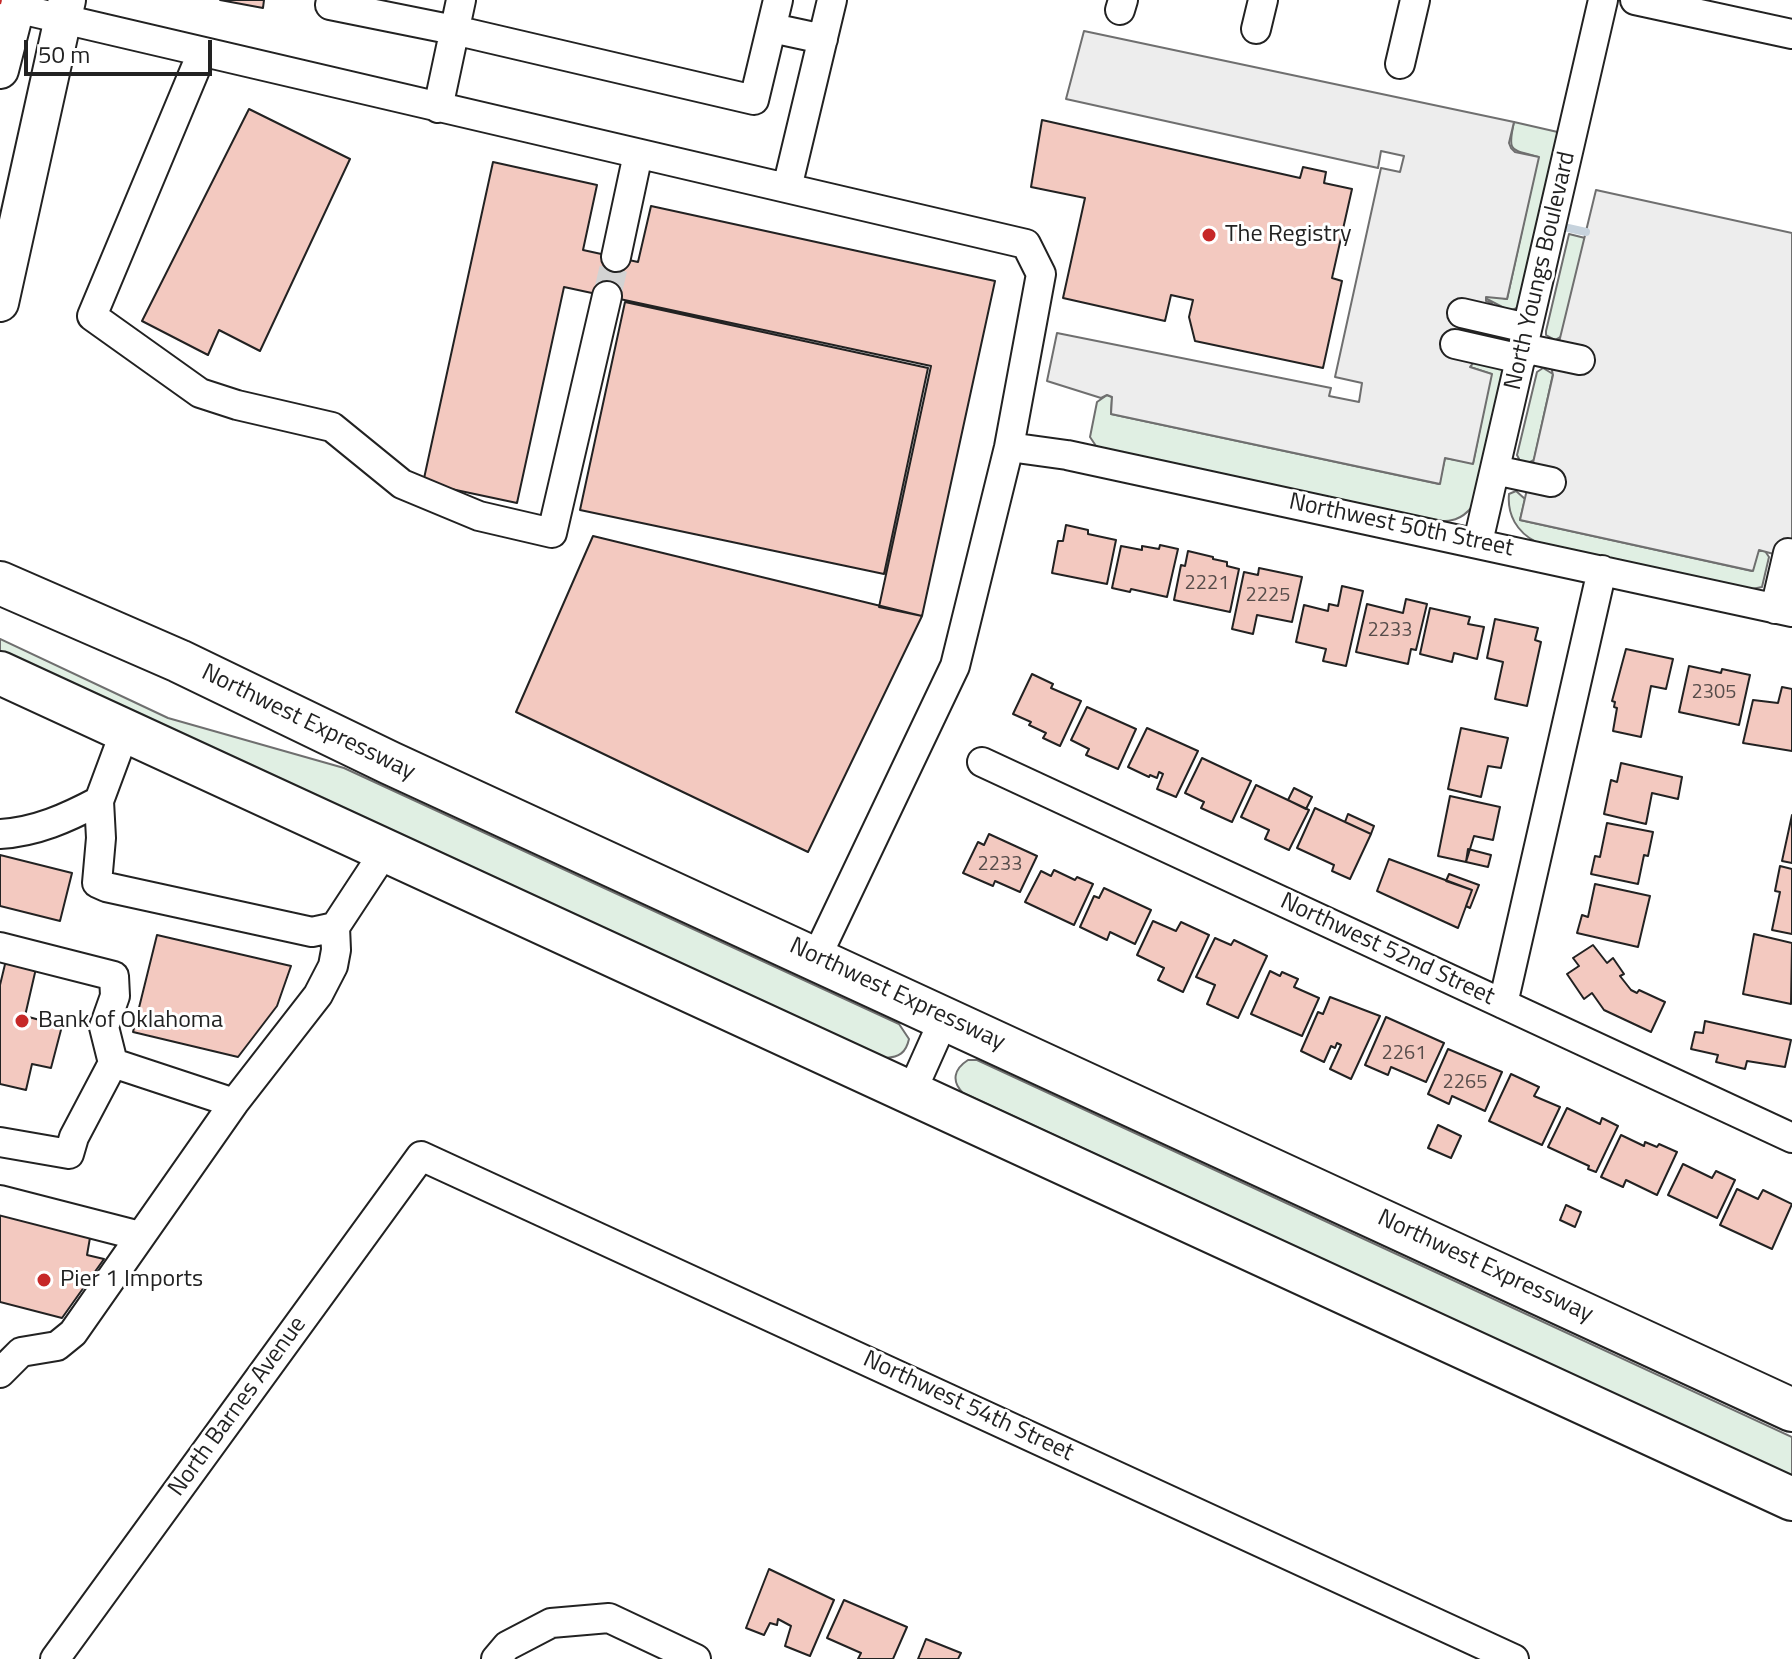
<!DOCTYPE html>
<style>
body{margin:0}
#map{position:relative;width:1792px;height:1659px;overflow:hidden;background:#fff;font-family:"Titillium Web",sans-serif}
canvas{display:block}
.scale{position:absolute;left:24px;top:40px;width:188px;height:36px;box-sizing:border-box;border:4px solid #222;border-top:0;padding-left:10px;font-size:24px;line-height:28px;white-space:nowrap;color:#222;-webkit-text-stroke:6px #fff;paint-order:stroke}
</style>
<div id="map">
<canvas width="1792" height="1659"></canvas>
<div class="scale">50 m</div>
</div>
<script>
const ctx = document.querySelector('canvas').getContext('2d');
ctx.lineJoin = 'round';
function paint(path, color) {
  ctx.fillStyle = color;
  ctx.fill(path, 'evenodd');
}
function trace(path, color, width, dash) {
  ctx.strokeStyle = color;
  ctx.lineWidth = width;
  ctx.lineCap = dash ? 'butt' : 'round';
  ctx.setLineDash(dash || []);
  ctx.stroke(path);
}
function drawText(font, color, halo, rows, align = 'center') {
  ctx.font = font + ' "Titillium Web",sans-serif';
  ctx.lineWidth = 6;
  ctx.setLineDash([]);
  ctx.textBaseline = 'middle';
  ctx.strokeStyle = halo;
  ctx.fillStyle = color;
  for (const [text, x, y, turn = 0] of rows) {
    ctx.save();
    ctx.translate(x, y);
    ctx.rotate((+turn || 0) * Math.PI / 180);
    ctx.textAlign = isNaN(turn) ? turn : align;
    if (halo) ctx.strokeText(text, 0, 0);
    ctx.fillText(text, 0, 0);
    ctx.restore();
  }
}
const green = new Path2D(`
 M1514,122L1562,133L1519,307L1510,311L1485,298L1489,295L1507,299L1538,157C1511,149 1507,153 1514,122Z
 M1569,234L1585,238L1562,336L1555,340L1546,335V331Z
 M1473,363C1486,363 1499,360 1504,374L1472,507C1461,520 1451,522 1435,521L1102,449L1096,446L1090,437L1097,402L1107,395L1112,397L1111,414L1439,484L1445,458L1473,463L1491,374L1470,367Z
 M1543,368L1553,374L1534,460L1528,463L1520,461L1517,455L1537,372Z
 M1516,491L1525,499L1520,520L1752,571L1757,551H1765L1769,557L1762,587L1752,589L1536,542C1517,532 1507,515 1509,494Z
 M0,639L168,718L344,768L899,1024L909,1039C906,1053 899,1057 886,1058L0,651Z
 M968,1060H977L1792,1437V1476L963,1093C951,1081 954,1069 968,1060Z`);
const parking = new Path2D(`
 M1084,31L1514,122L1509,143L1511,148L1515,152L1539,157L1507,299L1486,297V301L1492,303L1486,330L1478,363H1473L1470,367L1492,374L1473,464L1445,458L1440,484L1111,414L1112,397L1107,395L1101,398L1047,381L1057,333L1331,388L1329,396L1359,402L1362,383L1335,377L1381,168L1400,172L1404,156L1381,151L1378,168L1066,99Z
 M1596,190L1792,233V559L1759,550L1753,571L1520,520L1553,375L1552,371Z`);
const stream = new Path2D(`
 M1568,228L1586,232`);
const building = new Path2D(`
 M220,0H264L263,8Z
 M249,109L350,159L260,351L219,330L208,355L142,321Z
 M1042,120L1300,178L1303,167L1326,172L1324,183L1352,189L1332,278L1342,281L1323,368L1195,341L1189,317L1193,300L1171,295L1165,321L1063,298L1085,198L1031,187Z
 M493,162L597,185L583,250L638,262L651,206L995,281L922,616L879,607L931,366L564,287L517,503L423,483Z
 M625,302L928,368L884,574L580,510Z
 M1066,525L1088,530V534L1116,540L1107,584L1052,573L1058,541H1063Z
 M593,536L922,616L808,852L516,712Z
 M1160,545L1178,549L1167,597L1131,589L1130,592L1112,588L1121,546L1142,550V546L1159,549Z
 M1188,551L1213,557V559L1227,562V566L1239,569L1230,612L1174,600L1181,565L1185,566Z
 M1259,568L1302,577L1292,622L1257,615L1253,634L1232,629L1244,572L1258,575Z
 M1342,586L1363,591L1346,666L1323,661L1326,649L1296,642L1304,605L1328,611L1329,604L1338,606Z
 M1406,599L1427,604L1416,650L1411,649L1408,664L1356,652L1367,604L1403,613Z
 M1430,608L1470,617L1468,624L1484,627L1477,659L1454,653L1452,662L1420,654Z
 M1495,619L1538,628L1535,640L1541,642L1527,706L1495,699L1503,662L1487,658Z
 M1626,649L1673,659L1666,689L1651,686L1641,737L1613,731L1617,708L1614,707L1615,702L1612,701Z
 M1689,666L1721,673L1722,669L1750,675L1739,725L1679,712Z
 M1032,674L1053,684L1051,688L1081,701L1060,746L1043,738L1046,733L1029,725L1031,722L1013,714Z
 M1782,687L1792,689V751L1743,743L1753,700L1778,703Z
 M1087,707L1136,729L1118,769L1086,755L1089,749L1071,740Z
 M1147,728L1198,751L1176,797L1157,789L1163,774L1159,772L1157,778L1150,775L1149,777L1128,767Z
 M1461,728L1508,738L1501,768L1488,766L1481,797L1448,789Z
 M1202,758L1251,781L1232,822L1201,808L1204,802L1185,793Z
 M1621,763L1682,777L1678,799L1652,793L1646,824L1604,814L1611,780L1617,782Z
 M1256,785L1309,810L1289,850L1265,839L1269,830L1241,817Z
 M1294,788L1312,797L1306,809L1288,800Z
 M1450,796L1500,807L1493,840L1474,836L1466,862L1438,856Z
 M1315,808L1371,834L1350,879L1332,871L1334,865L1297,848Z
 M1348,814L1374,826L1371,834L1345,822Z
 M1792,815V863L1782,861Z
 M1607,823L1653,832L1648,856L1644,855L1638,884L1591,874L1595,856L1600,857Z
 M989,834L1037,856L1020,892L995,881L993,886L963,873L978,842L984,845Z
 M1468,849L1491,855L1488,867L1466,862Z
 M0,855L72,873L60,921L0,906Z
 M1389,859L1472,890L1458,928L1377,891Z
 M1780,866L1792,869V934L1772,930L1780,892L1775,891Z
 M1054,870L1075,880L1077,877L1093,884L1074,925L1025,902L1041,871L1051,876Z
 M1449,874L1479,885L1470,908L1466,906L1472,890L1446,881Z
 M1595,884L1650,896L1638,947L1577,933L1582,915L1588,917Z
 M1104,888L1151,910L1135,944L1110,932L1107,940L1080,927L1094,896L1099,898Z
 M1153,921L1176,931L1181,922L1209,935L1183,992L1158,980L1164,968L1137,955Z
 M1754,934L1792,943L1791,1004L1743,994Z
 M157,935L291,966L277,1006L238,1057L133,1032Z
 M1215,938L1231,945L1234,940L1267,956L1238,1018L1207,1004L1215,985L1196,977Z
 M1593,945L1607,963L1613,958L1624,974L1620,976L1631,990L1637,993L1639,990L1665,1002L1651,1032L1604,1010L1592,993L1584,999L1567,974L1579,966L1573,958Z
 M7,956L37,964L25,1016L62,1026L51,1068L32,1064L26,1090L0,1084V985Z
 M1270,971L1280,976L1282,972L1298,979L1294,987L1319,998L1302,1036L1251,1014Z
 M1330,997L1380,1016L1351,1079L1330,1069L1341,1045L1337,1043L1335,1048L1331,1046L1324,1062L1301,1051L1318,1012L1323,1014Z
 M1386,1017L1444,1043L1426,1082L1391,1067L1388,1075L1365,1065Z
 M1705,1021L1791,1040L1785,1067L1747,1061L1745,1069L1716,1062L1718,1055L1691,1049L1695,1032L1703,1033Z
 M1448,1049L1502,1072L1485,1111L1452,1096L1449,1104L1428,1094Z
 M1511,1074L1539,1087L1534,1096L1560,1107L1542,1145L1489,1121Z
 M1567,1108L1600,1124L1602,1118L1618,1126L1596,1172L1588,1169L1589,1166L1548,1147Z
 M1438,1125L1461,1136L1451,1158L1428,1148Z
 M1621,1135L1644,1146L1645,1142L1657,1147L1659,1144L1677,1152L1657,1195L1626,1180L1623,1187L1601,1177Z
 M1683,1164L1712,1178L1716,1171L1735,1180L1717,1218L1668,1195Z
 M1737,1189L1758,1199L1763,1190L1792,1204L1772,1249L1720,1225Z
 M1566,1205L1581,1212L1575,1227L1560,1220Z
 M0,1211L91,1232L87,1255L104,1259L62,1318L0,1302Z
 M769,1569L834,1600L810,1656L785,1646L791,1626L778,1619L777,1625L770,1623L764,1635L746,1628Z
 M844,1600L907,1627L893,1659H858L861,1653L827,1638Z
 M926,1639L961,1653L958,1659H918Z`);
const minorTunnel = new Path2D(`
 M607,296L616,257`);
const minor = new Path2D(`
 M331,0L330,5L454,30L754,100L778,0
 M1635,0L1792,34
 M0,7L16,8L1026,244L1041,274L1009,447L955,666L816,958
 M1120,10L1123,0
 M772,28L823,39
 M1256,29L1263,0
 M202,53L92,316L200,393L237,405L332,427L402,484L479,516L552,533L607,296
 M1400,64L1415,0
 M438,108L461,0
 M787,188L832,0
 M616,257L638,154
 M1462,313L1527,328
 M1455,344L1521,359
 M1523,348L1580,360
 M1009,447L1067,455L1792,612
 M1495,470L1551,482
 M1478,542L1603,0
 M1775,609L1788,553
 M125,731L99,801L101,838L97,883L106,887L312,932L335,927L385,851
 M982,762L1792,1138
 M0,834C36,832 67,818 99,801
 M0,947L114,976L115,996L104,1027L113,1063
 M1503,1004L1602,570
 M911,1093L945,1017
 M0,1142L69,1154L74,1137L113,1063L234,1103L318,995L333,966L336,950L335,927
 M0,1200L140,1236
 M0,1373L21,1352L57,1346L73,1333L234,1103
 M55,1659L421,1156L1514,1659
 M496,1659L507,1646L551,1623L609,1618L696,1659`);
const major = new Path2D(`
 M0,70L18,0
 M0,303L67,0`);
const highway = new Path2D(`
 M0,583L179,661L390,763L1792,1410
 M0,673L1792,1499`);
const power = new Path2D(`
 M0,4L1,0`);
const markers = [
 [1209,235,8,"#c62828"],
 [22,1021,8,"#c62828"],
 [44,1280,8,"#c62828"]
];
const numberNames = [
 ["2221",1207,584],
 ["2225",1268,596],
 ["2233",1390,631],
 ["2305",1714,693],
 ["2233",1000,865],
 ["2261",1404,1054],
 ["2265",1465,1083]
];
const poiNames = [
 ["The Registry",1225,235],
 ["Bank of Oklahoma",38,1021],
 ["Pier 1 Imports",60,1280]
];
const streetNames = [
 ["North Youngs Boulevard",1541,271,-77],
 ["Northwest 50th Street",1401,526,12],
 ["Northwest Expressway",308,723,26],
 ["Northwest 52nd Street",1387,950,25],
 ["Northwest Expressway",897,995,25],
 ["Northwest Expressway",1485,1267,25],
 ["North Barnes Avenue",238,1407,-54],
 ["Northwest 54th Street",968,1407,25]
];
paint(green, '#e0efe3');
trace(green, '#6f6f6f', 2);
paint(parking, '#ededed');
trace(parking, '#6f6f6f', 2);
trace(stream, '#c7d3dd', 8);
paint(building, '#f3c9c0');
trace(building, '#222', 2);
trace(minorTunnel, '#d3d3d3', 28, [28, 14]);
trace(minor, '#222', 32);
trace(major, '#222', 40);
trace(highway, '#222', 46);
trace(minor, '#fff', 28);
trace(major, '#fff', 36);
trace(highway, '#fff', 42);
trace(power, '#c62828', 2, [28, 6, 4, 6]);
for (const [x, y, r, color] of markers) {
  const dot = new Path2D();
  dot.arc(x, y, r, 0, 2 * Math.PI);
  ctx.fillStyle = color;
  ctx.fill(dot);
  trace(dot, '#fff', 3);
}
drawText('20px', '#564c4a', null, numberNames);
drawText('24px', '#222', '#fff', poiNames, 'left');
drawText('24px', '#222', '#fff', streetNames);
</script>
